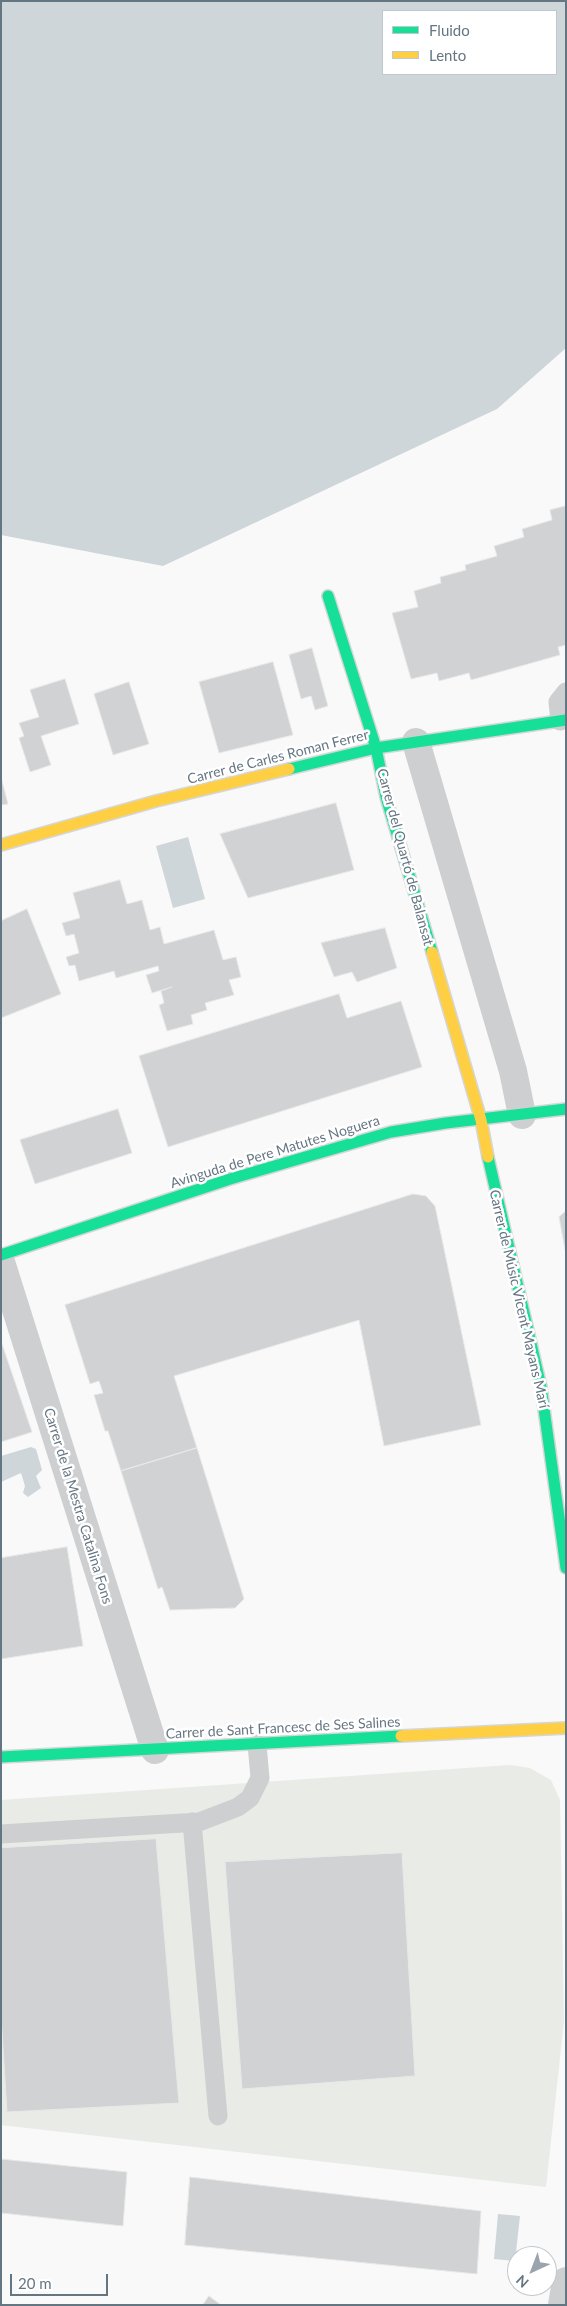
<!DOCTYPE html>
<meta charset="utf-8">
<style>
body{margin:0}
#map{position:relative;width:567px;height:2306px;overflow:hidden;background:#f9f9f9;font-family:Lato,sans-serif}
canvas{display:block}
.frame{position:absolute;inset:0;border:2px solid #657683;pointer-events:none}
.legend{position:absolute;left:382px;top:10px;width:175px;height:65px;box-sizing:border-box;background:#fff;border:1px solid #c1c8cd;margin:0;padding:6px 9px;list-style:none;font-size:15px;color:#657683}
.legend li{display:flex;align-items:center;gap:10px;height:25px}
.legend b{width:25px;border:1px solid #c1c8cd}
.north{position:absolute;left:507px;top:2246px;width:50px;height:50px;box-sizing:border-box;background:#fff;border:1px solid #c1c8cd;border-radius:50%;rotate:223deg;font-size:14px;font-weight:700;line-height:20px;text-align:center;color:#657683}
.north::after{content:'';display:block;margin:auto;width:18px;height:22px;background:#99a4ac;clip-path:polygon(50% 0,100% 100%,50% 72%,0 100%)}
.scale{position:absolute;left:10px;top:2274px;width:98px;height:22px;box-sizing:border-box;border:2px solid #657683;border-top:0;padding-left:6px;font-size:15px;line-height:18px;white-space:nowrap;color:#657683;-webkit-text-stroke:4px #fff;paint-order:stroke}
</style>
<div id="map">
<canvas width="567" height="2306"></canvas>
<div class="frame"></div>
<ul class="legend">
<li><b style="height:6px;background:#16e098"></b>Fluido</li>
<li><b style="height:6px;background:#ffcf43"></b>Lento</li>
</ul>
<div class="north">N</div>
<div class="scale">20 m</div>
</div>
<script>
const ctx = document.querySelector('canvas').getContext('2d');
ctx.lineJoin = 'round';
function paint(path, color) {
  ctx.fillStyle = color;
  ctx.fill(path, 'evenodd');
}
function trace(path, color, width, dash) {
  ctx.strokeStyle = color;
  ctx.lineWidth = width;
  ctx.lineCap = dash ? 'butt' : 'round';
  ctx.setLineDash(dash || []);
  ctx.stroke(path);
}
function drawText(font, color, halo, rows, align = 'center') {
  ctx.font = font + ' Lato,sans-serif';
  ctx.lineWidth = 5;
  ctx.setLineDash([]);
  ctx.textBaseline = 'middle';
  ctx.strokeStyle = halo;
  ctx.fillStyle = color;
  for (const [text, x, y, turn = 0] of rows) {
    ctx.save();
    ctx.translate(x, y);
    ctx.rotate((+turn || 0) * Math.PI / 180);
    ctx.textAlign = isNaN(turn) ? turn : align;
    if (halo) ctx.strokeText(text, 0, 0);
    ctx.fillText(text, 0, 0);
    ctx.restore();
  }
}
const green = new Path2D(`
 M510,1765L530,1768L551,1780L560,1800L564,2021L546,2187L1,2125V1800Z`);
const water = new Path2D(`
 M1,1H566V348L497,409L163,566L1,535ZM383,11H556V74H383Z
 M188,837L205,899L173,908L156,846Z
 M31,1447L36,1449L42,1470L36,1476L41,1488L28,1497L23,1493L25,1486L21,1473L1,1482V1456Z
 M498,2214L520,2216L515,2261L494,2259Z`);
const building = new Path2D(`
 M566,506V645L558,647L560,655L471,680L469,673L439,681L437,673L411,679L392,613L418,607L414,591L441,583L440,577L466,570L465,565L497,556L494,546L524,537L522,529L552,520L550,510Z
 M312,648L328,706L315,710L311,696L301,699L289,655Z
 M273,662L293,735L219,753L199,682Z
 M65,679L79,724L41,736L51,765L30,772L19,738L24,736L19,723L39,717L30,690Z
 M129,682L149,744L113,755L94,694Z
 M1,777L8,804L1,805Z
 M336,803L354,870L248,898L220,834Z
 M120,880L127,904L142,900L150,930L160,927L164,944L214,930L223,960L236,957L241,977L229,980L234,995L205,1003L207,1010L191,1015L193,1024L167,1031L159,1005L164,1003L161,991L172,987L152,993L146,975L159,971L158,966L116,978L114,971L79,981L75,965L69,966L66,957L79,953L74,934L66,936L62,923L80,918L73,893Z
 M27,909L61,994L1,1018V921Z
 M385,928L397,968L357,982L352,972L334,977L321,943Z
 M339,994L347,1018L401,1001L422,1067L168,1147L139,1056Z
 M118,1109L132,1153L35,1184L20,1140Z
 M413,1194L426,1196L435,1206L481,1425L384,1446L359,1320L174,1376L197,1448L121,1471L108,1431H105L94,1395L103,1393L99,1381L90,1384L65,1305Z
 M566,1211V1255L559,1217Z
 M1,1341L32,1432L1,1442Z
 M197,1448L244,1599L235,1608L170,1610L162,1587L158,1589L121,1471Z
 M67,1547L83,1646L1,1659V1558Z
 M156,1839L179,2103L7,2112L1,2014V1848Z
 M402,1853L415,2076L242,2089L225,1862Z
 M1,2159L127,2172L123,2226L1,2213Z
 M190,2177L481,2211L477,2274L185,2245Z
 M209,2296L221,2305H203Z`);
const lane = new Path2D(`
 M560,721L558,702L566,692
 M192,1822L218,2116
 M1,1834L199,1822L238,1807L250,1798L260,1778L257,1744`);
const street = new Path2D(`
 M416,742L513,1071L522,1115
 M1,1262L155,1750
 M562,2305L566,2281`);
const fast = new Path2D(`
 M328,596L376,748L386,797L432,952
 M289,769L376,748L566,720
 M488,1157L541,1387L566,1568
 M1,1255L230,1179L391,1132L446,1123L566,1109
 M1,1757L401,1736`);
const slow = new Path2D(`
 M1,845L156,801L289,769
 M432,952L481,1120L488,1157
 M401,1736L566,1728`);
const streetNames = [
 ["Carrer de Carles Roman Ferrer",278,757,-14],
 ["Carrer del Quartó de Balansat",405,857,75],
 ["Avinguda de Pere Matutes Noguera",275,1152,-17],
 ["Carrer de Músic Vicent Mayans Marí",519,1299,77],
 ["Carrer de la Mestra Catalina Fons",78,1506,73],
 ["Carrer de Sant Francesc de Ses Salines",283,1728,-3]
];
paint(green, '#e8ebe6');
paint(water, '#ced6d9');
paint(building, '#d0d2d3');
trace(building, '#e8e8e8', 1);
trace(fast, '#d5d6d7', 14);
trace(slow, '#d5d6d7', 14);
trace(lane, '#cecfd0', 19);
trace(street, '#cecfd0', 28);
trace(fast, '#16e098', 11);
trace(slow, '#ffcf43', 11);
drawText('14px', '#657683', '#fff', streetNames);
</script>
